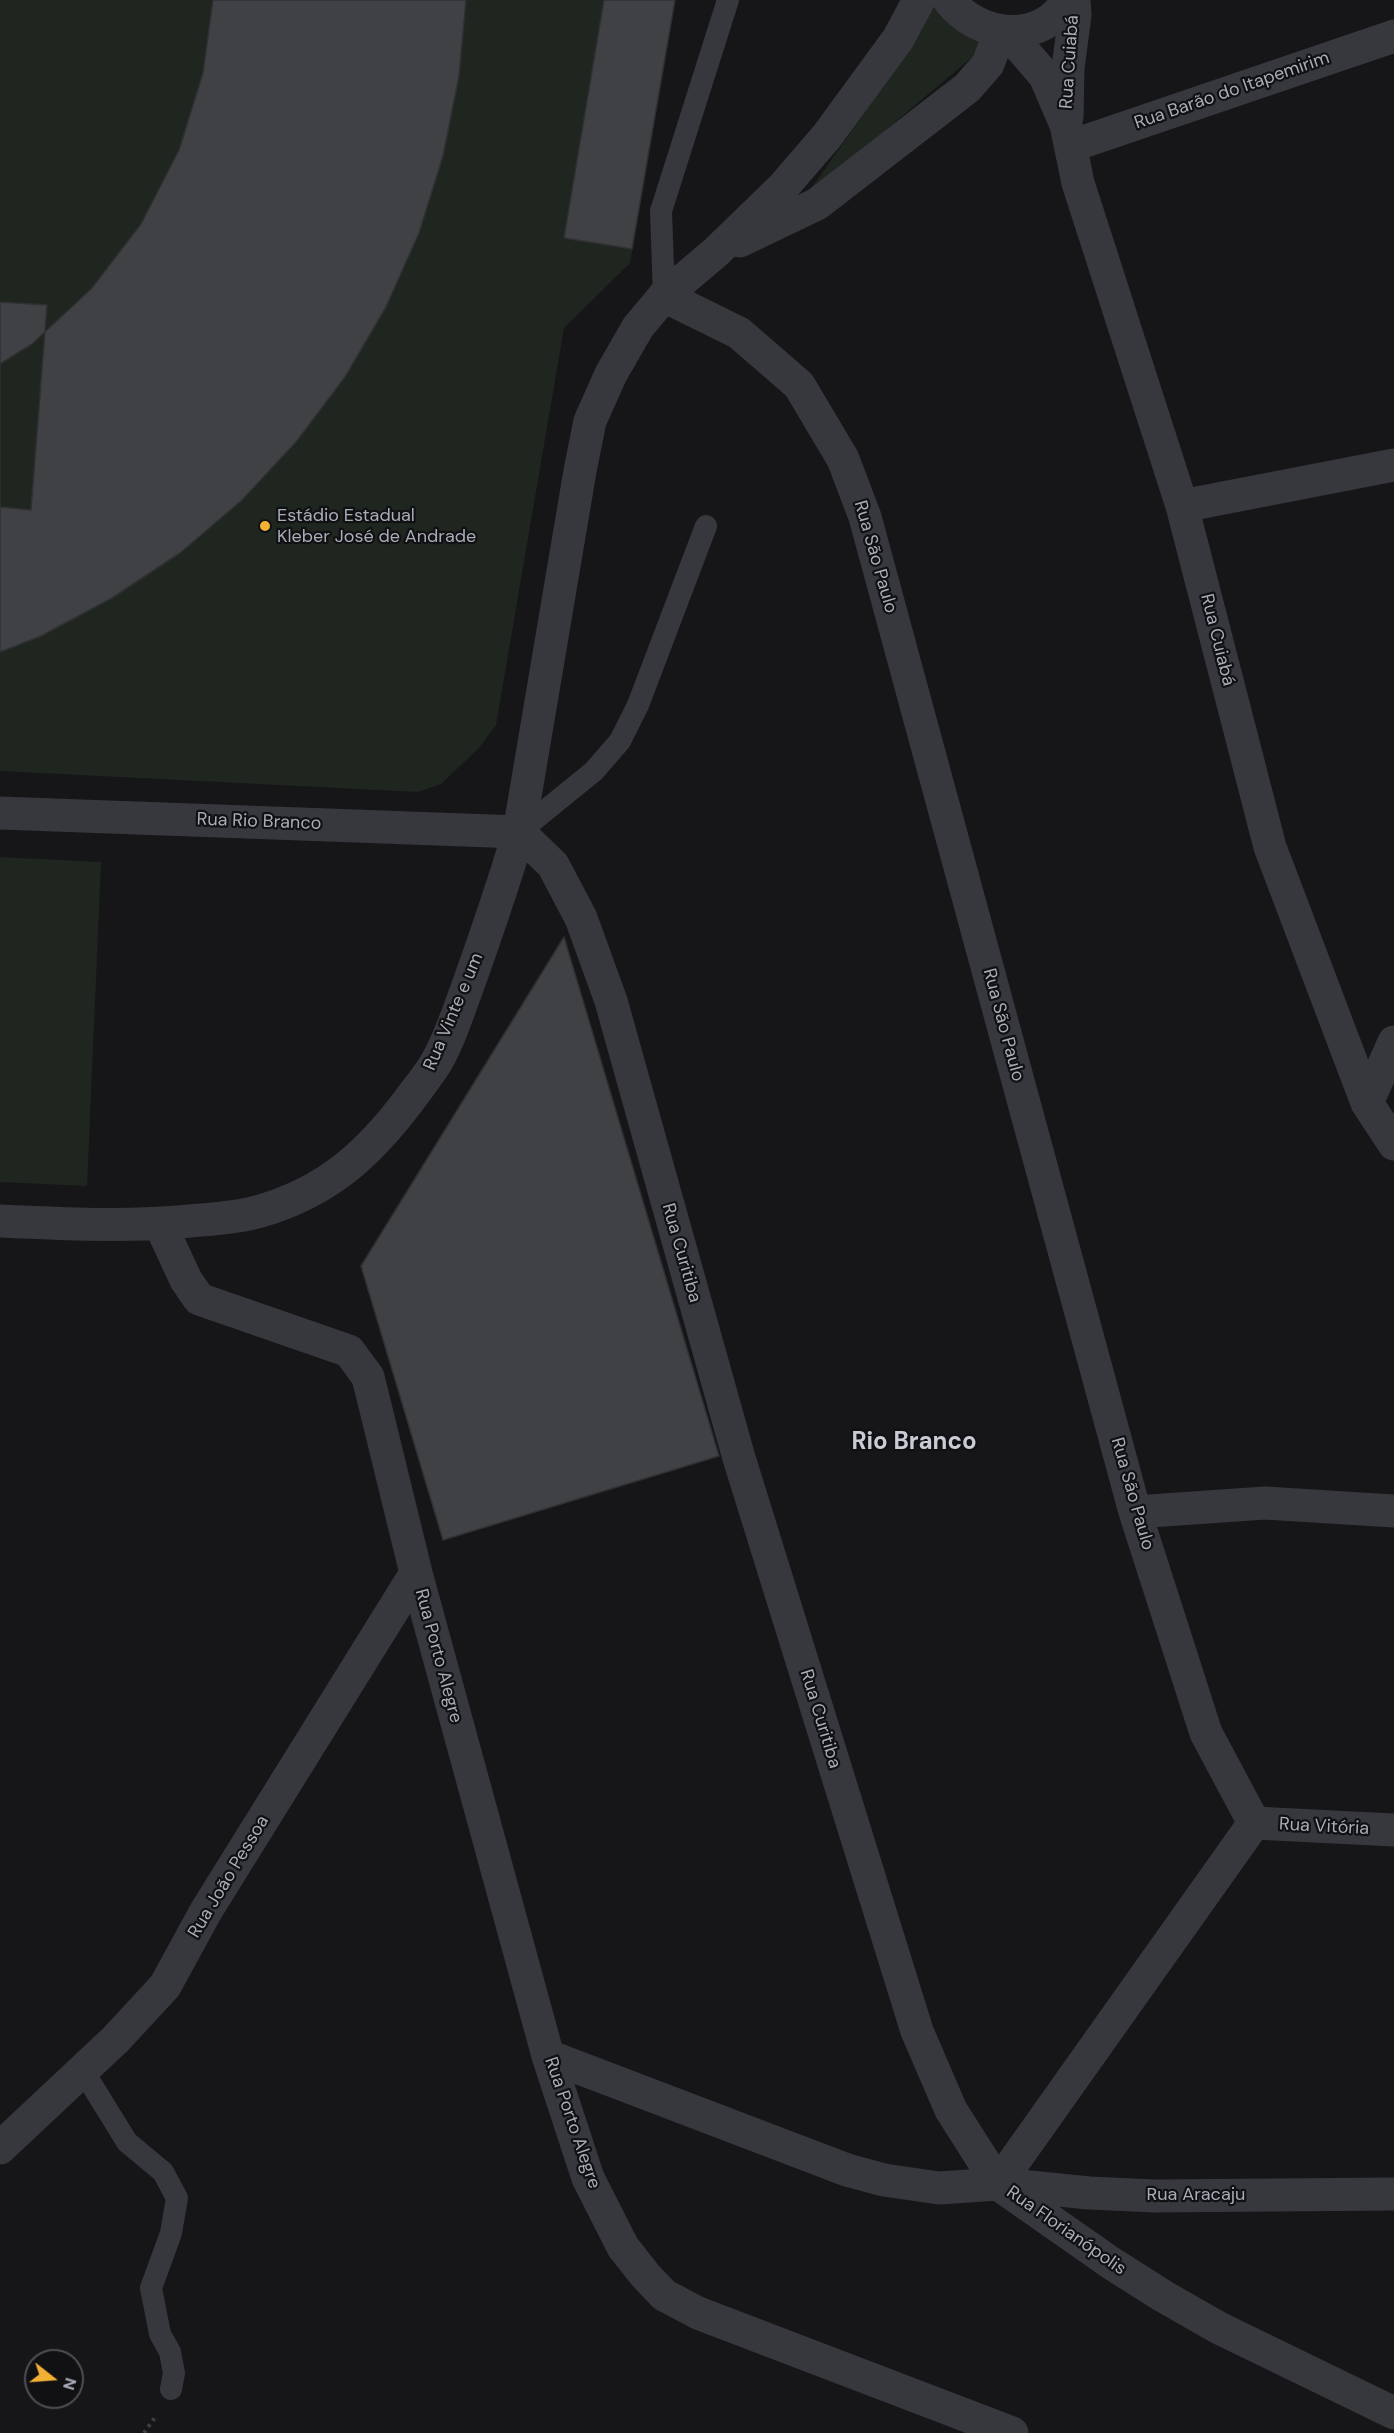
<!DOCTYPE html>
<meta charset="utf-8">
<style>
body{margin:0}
#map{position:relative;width:1394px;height:2433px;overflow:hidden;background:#161618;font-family:"DM Sans",sans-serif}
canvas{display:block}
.north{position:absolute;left:24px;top:2349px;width:60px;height:60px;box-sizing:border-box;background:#111113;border:2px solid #4d4f55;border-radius:50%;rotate:107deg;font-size:16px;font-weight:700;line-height:24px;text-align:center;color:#a8adb8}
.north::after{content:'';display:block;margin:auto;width:21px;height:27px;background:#f2b134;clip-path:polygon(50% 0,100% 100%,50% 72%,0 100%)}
</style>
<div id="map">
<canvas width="1394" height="2433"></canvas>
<div class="north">N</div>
</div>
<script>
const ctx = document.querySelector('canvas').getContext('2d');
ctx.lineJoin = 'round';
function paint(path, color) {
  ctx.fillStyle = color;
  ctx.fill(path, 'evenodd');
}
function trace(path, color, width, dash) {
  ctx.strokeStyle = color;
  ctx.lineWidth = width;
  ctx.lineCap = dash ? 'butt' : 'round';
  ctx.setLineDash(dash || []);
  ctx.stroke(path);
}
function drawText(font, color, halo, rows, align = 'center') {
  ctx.font = font + ' "DM Sans",sans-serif';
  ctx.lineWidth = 4.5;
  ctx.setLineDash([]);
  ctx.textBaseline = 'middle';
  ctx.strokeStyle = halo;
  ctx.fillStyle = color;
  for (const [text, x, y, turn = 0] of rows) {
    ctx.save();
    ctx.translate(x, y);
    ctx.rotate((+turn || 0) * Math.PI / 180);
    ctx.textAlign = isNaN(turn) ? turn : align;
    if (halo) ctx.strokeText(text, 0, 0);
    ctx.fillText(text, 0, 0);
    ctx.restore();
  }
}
const green = new Path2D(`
 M0,0H675L630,263L564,328L496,725L479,748L441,784L418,792L0,771Z
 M938,1L990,42L803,200L882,88Z
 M0,857L101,862L87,1186L0,1182Z`);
const building = new Path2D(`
 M213,0H466L459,76L443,156L419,233L386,307L345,377L296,442L241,501L180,553L112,598L41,636L0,652V364L32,344L92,288L141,224L179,150L203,73Z
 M604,0H675L632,249L564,238Z
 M0,302L47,305L31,510L0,507Z
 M564,937L719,1456L443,1540L361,1266Z`);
const path = new Path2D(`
 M144,2433L156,2416`);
const service = new Path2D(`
 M664,296L661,211L728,0
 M519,832L594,771L620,741L638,705L706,526
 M82,2069L127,2142L163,2172L177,2198L171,2233L151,2288L160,2334L170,2352L174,2373L171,2389`);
const minor = new Path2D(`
 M1007,32L1045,76L1066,125L1078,183L1182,506L1270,847L1367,1103L1394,1144
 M1067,117L1068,68L1075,15L1074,0
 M1071,146L1394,36
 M664,296L739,333L799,385L843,459L865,517L1135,1512L1206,1733L1254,1823
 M1182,506L1394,465
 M1367,1103L1394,1042
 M0,1221C63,1224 127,1227 190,1221C212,1219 235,1218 257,1212C326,1193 368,1155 410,1099C418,1088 427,1077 434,1066C448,1044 457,1015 466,991C485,938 503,886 519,832L553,865L581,918L611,1001L739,1458L917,2031L951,2110L998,2184
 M160,1224L186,1280L199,1299L349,1351L368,1377L416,1573L548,2056L588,2178L623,2247L645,2275L664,2295L698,2313L1012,2433
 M1135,1512L1265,1503L1394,1511
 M1254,1823L1394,1830
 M548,2056L847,2170L884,2180L939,2188L998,2184L1111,2263L1163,2296L1219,2328L1394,2413
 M0,2148L116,2039L165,1986L206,1911L416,1573
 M998,2184L1254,1823
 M1000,2184L1089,2193L1155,2196L1394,2194`);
const tertiary = new Path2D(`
 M949,0C978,38 1041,46 1068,0
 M740,241L817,204L967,88L988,64L1000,32
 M0,813L519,832L580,471L590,421L611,374L638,327L664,296L716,252L783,187L827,136L898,39L919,0`);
const markers = [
 [265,526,6,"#f2b134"]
];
const streetNames = [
 ["Rua Cuiabá",1070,62,-86],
 ["Rua Barão do Itapemirim",1232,91,-19],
 ["Rua São Paulo",875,557,74],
 ["Rua Cuiabá",1217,640,76],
 ["Rua Rio Branco",259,822,2],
 ["Rua Vinte e um",454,1012,-67],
 ["Rua São Paulo",1003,1025,75],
 ["Rua Curitiba",681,1253,74],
 ["Rua São Paulo",1132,1494,74],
 ["Rua Porto Alegre",438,1656,75],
 ["Rua Curitiba",820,1719,73],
 ["Rua Vitória",1324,1827,3],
 ["Rua João Pessoa",229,1877,-59],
 ["Rua Porto Alegre",572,2123,71],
 ["Rua Aracaju",1196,2195],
 ["Rua Florianópolis",1066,2231,35]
];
const poiNames = [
 ["Estádio Estadual",277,516],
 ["Kleber José de Andrade",277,537]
];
const districtNames = [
 ["Rio Branco",914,1443]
];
paint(green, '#1e261f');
paint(building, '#404145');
trace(building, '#303034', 1.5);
trace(path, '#3d3f44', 4, [3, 4.5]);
trace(service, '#37383d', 22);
trace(minor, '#37383d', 33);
trace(tertiary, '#37383d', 33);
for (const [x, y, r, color] of markers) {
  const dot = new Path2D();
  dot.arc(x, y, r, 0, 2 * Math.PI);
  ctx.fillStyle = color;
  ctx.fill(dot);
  trace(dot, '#111113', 2);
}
drawText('18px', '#a8adb8', '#111113', streetNames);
drawText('18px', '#a8adb8', '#111113', poiNames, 'left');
drawText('bold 24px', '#c9ccd4', '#111113', districtNames);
</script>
